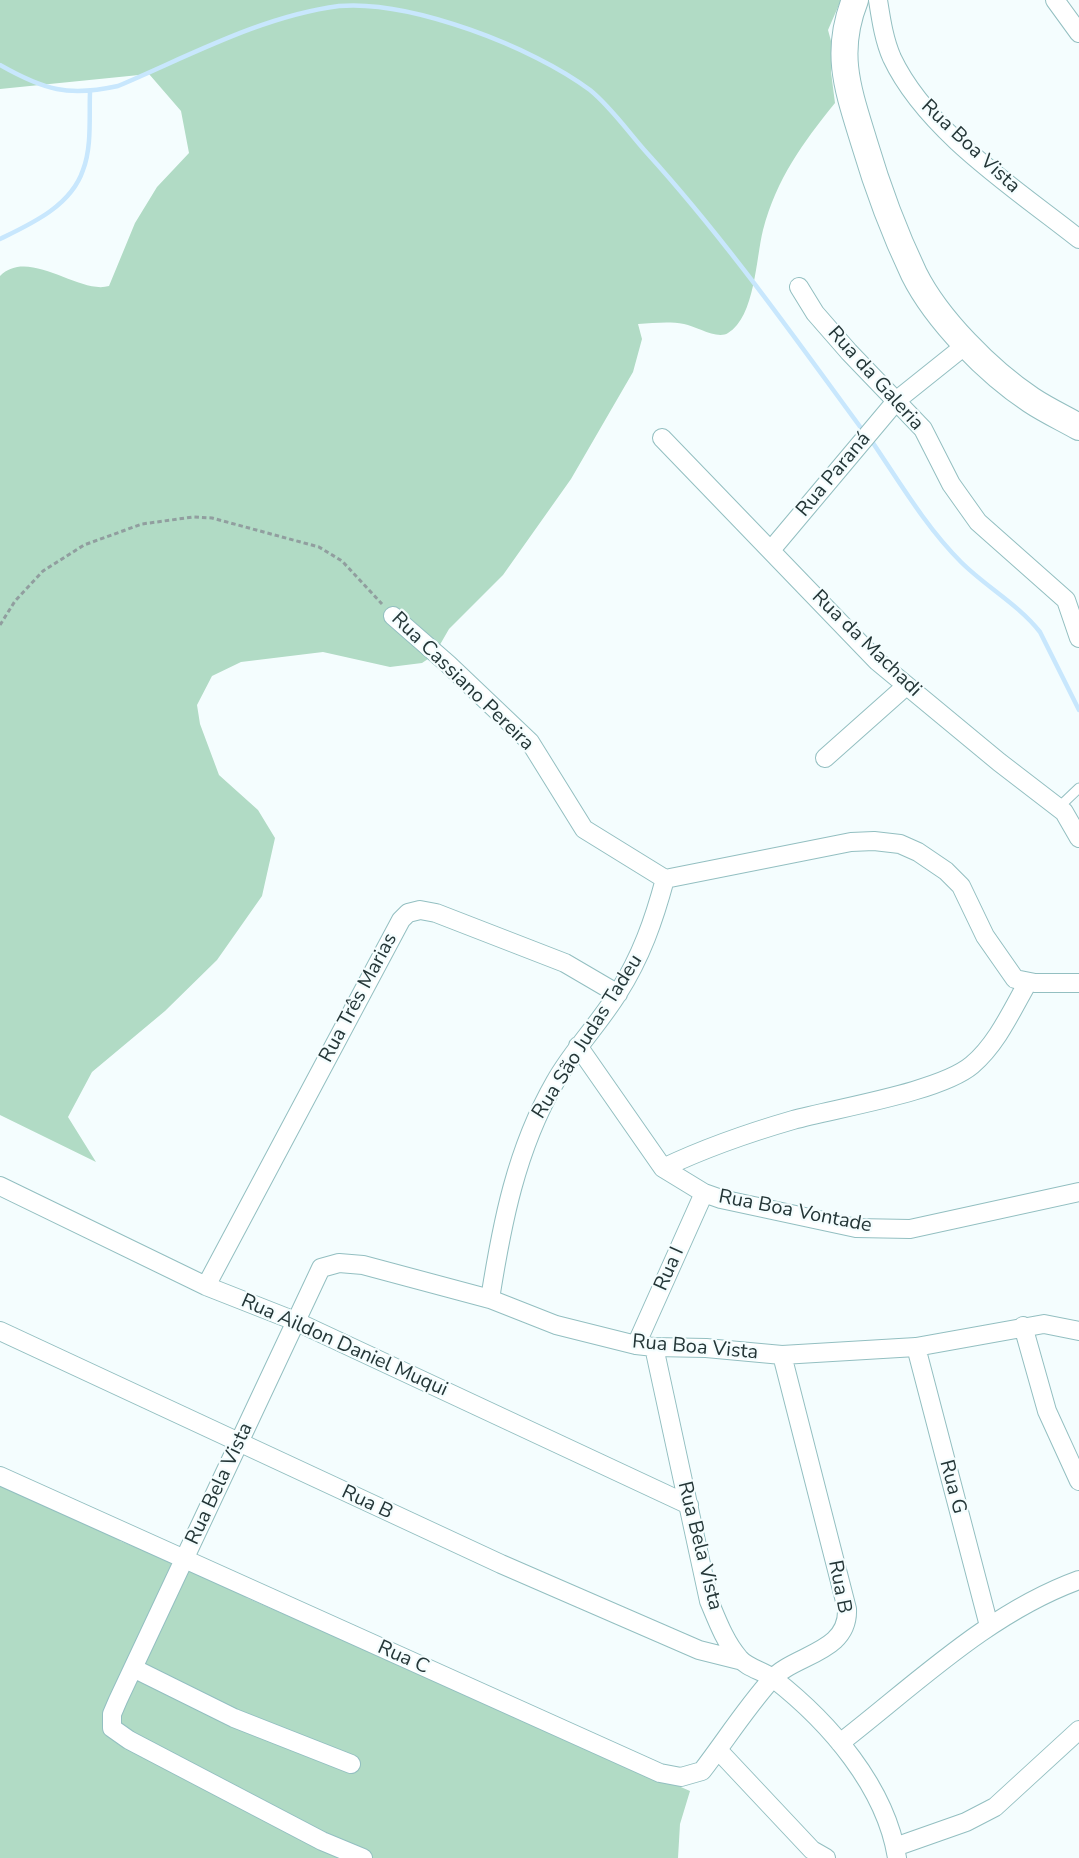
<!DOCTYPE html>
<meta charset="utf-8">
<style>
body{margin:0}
canvas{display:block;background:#f4fdfe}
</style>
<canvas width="1079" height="1858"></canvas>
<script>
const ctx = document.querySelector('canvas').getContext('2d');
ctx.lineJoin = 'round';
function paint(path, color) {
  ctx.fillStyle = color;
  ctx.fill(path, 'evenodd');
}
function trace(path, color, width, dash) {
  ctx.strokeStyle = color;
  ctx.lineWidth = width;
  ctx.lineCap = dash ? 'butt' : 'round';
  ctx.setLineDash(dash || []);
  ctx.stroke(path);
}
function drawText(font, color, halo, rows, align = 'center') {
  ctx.font = font + ' "Nunito Sans",sans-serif';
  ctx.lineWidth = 4.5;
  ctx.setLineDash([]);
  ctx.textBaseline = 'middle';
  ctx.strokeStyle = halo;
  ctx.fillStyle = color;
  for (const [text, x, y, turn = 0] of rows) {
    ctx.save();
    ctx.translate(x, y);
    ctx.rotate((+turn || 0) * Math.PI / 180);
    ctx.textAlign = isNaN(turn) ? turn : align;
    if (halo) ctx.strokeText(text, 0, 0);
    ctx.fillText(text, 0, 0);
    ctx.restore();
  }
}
const green = new Path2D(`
 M0,0H841L828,30L834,52L831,72L835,103C802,144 777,178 763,230C756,257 755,317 728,333C717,340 696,326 684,324C669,321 654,323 638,324L642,339L633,372L571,479L503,575L449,629L434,655L422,663L390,667L323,652L241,662L212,676L197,705L200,724L219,775L258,810L275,838L262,896L217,960L165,1011L92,1072L68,1117L96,1162L0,1115V276C29,247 79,295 109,286L135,223L157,187L189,153L181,111L149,74L0,89Z
 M0,1482L122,1534L120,1541L228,1584L247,1598L690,1791L680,1824L678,1858H0Z`);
const stream = new Path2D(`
 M0,65C44,90 68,97 118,86C189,56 262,16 339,6C411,0 533,47 590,90C611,107 629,133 647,153C725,239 792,334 861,428
 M0,239C31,224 71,206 83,170C92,147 89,117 90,92
 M873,443C900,483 926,527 961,562C986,587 1018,604 1040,632L1079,710`);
const path = new Path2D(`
 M0,625L15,601L43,571L84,545L142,524L193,517L212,518L319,547L342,561L382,604`);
const lane = new Path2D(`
 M1058,808L1079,788`);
const street = new Path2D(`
 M878,0C881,19 884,40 892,58C927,132 1016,189 1079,239
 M1055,0L1079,33
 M799,287L815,313L849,352L923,429L951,484L978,522L1066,600L1079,638
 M662,438L877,661L999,762L1064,812L1079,838
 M771,550L897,400L967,344
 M393,616L448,664L530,742L584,829L665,879L851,842L874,841L900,844L918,852L946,871L961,886L985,936L1015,979L1035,983H1079
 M825,758L906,686
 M578,1046L663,1168L704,1193L721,1199L856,1228L910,1229L1079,1192
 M663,1168C705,1148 748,1133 793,1120C836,1108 940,1092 972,1065C997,1044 1012,1010 1028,982
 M0,1186L206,1286L295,1321L689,1505
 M206,1286L401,920L408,913L420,910L436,913L565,963L618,994
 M490,1299C502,1223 516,1150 555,1082C573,1050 599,1024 618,993C641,957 654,920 665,879
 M1023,1326L1047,1411L1079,1481
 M0,1331L501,1564L699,1650L739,1660
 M636,1345L704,1193
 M654,1347L709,1601C717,1620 725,1642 739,1658C747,1668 764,1671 774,1679C829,1722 886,1787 897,1858
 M916,1347L989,1626
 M0,1476L660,1773L681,1777L702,1771C725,1741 746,1708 771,1680C794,1654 849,1653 847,1609L782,1355
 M133,1668L234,1718L351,1764
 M840,1743C915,1685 988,1613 1079,1580
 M718,1750L812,1850L826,1858
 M895,1847L966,1822L995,1807L1079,1730
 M363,1858L322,1841L129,1740L112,1728V1714L118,1700L321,1268L339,1263L363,1265L490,1299L556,1325L636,1345L654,1347L706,1348L782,1355L916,1347L1044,1324L1079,1331`);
const secondary = new Path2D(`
 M855,0C834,53 848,90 864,142C877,186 894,232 914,274C937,320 989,372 1031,400C1046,410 1063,418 1079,427`);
const streetNames = [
 ["Rua Boa Vista",970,147,43],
 ["Rua da Galeria",875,379,48],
 ["Rua Paraná",834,475,-50],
 ["Rua da Machadi",866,644,44],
 ["Rua Cassiano Pereira",462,682,44],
 ["Rua Três Marias",359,998,-62],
 ["Rua São Judas Tadeu",588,1037,-58],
 ["Rua Boa Vontade",795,1212,11],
 ["Rua I",670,1269,-66],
 ["Rua Aildon Daniel Muqui",344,1346,24],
 ["Rua Boa Vista",695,1348,5],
 ["Rua Bela Vista",220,1484,-65],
 ["Rua G",952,1487,75],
 ["Rua B",367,1503,25],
 ["Rua Bela Vista",699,1546,76],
 ["Rua B",839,1587,79],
 ["Rua C",403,1658,24]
];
paint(green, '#b1dbc5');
trace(stream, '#c8e7fd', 4.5);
trace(lane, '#93bfc1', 11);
trace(street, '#93bfc1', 20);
trace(secondary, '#93bfc1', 28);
trace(path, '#919e9f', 3, [4.5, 3]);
trace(lane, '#fff', 9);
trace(street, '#fff', 18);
trace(secondary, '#fff', 26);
drawText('20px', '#243637', '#f4fdfe', streetNames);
</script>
